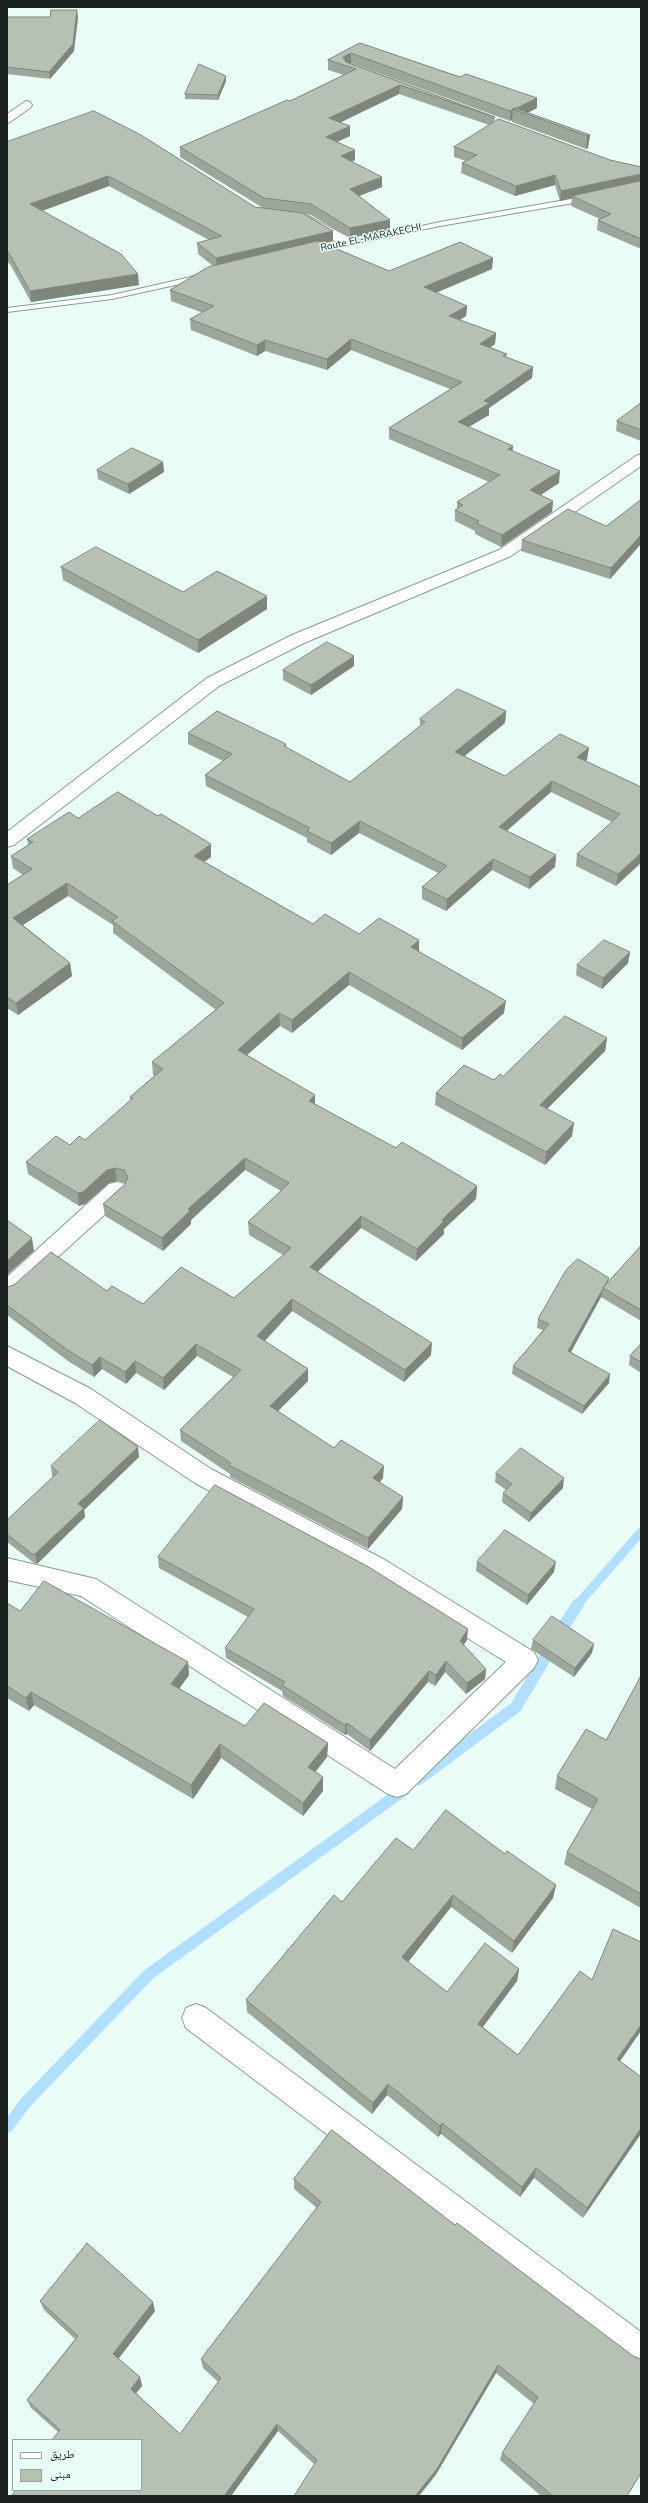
<!DOCTYPE html>
<meta charset="utf-8">
<style>
body{margin:0}
#map{position:relative;width:648px;height:2503px;overflow:hidden;background:#e9fdf6;font-family:"Nunito Sans","Noto Naskh Arabic",sans-serif}
canvas{display:block}
.frame{position:absolute;inset:0;border:8px solid #1a211e;pointer-events:none}
.legend{position:absolute;left:12px;top:2439px;width:130px;height:52px;box-sizing:border-box;background:#e9fdf6;border:1px solid #96a5a0;margin:0;padding:5px 7px;list-style:none;font-size:12px;color:#1a211e}
.legend li{display:flex;align-items:center;gap:8px;height:20px}
.legend b{width:20px;border:1px solid #96a5a0}
</style>
<div id="map">
<canvas width="648" height="2503"></canvas>
<div class="frame"></div>
<ul class="legend">
<li><b style="height:5px;background:#fff"></b>طريق</li>
<li><b style="height:11px;background:#b6c1b3"></b>مبنى</li>
</ul>
</div>
<script>
const ctx = document.querySelector('canvas').getContext('2d');
ctx.lineJoin = 'round';
function trace(path, color, width, dash) {
  ctx.strokeStyle = color;
  ctx.lineWidth = width;
  ctx.lineCap = dash ? 'butt' : 'round';
  ctx.setLineDash(dash || []);
  ctx.stroke(path);
}
function paint(path, color) {
  ctx.fillStyle = color;
  ctx.fill(path, 'evenodd');
}
function drawText(font, color, halo, rows, align = 'center') {
  ctx.font = font + ' "Nunito Sans",sans-serif';
  ctx.lineWidth = 3;
  ctx.setLineDash([]);
  ctx.textBaseline = 'middle';
  ctx.strokeStyle = halo;
  ctx.fillStyle = color;
  for (const [text, x, y, turn = 0] of rows) {
    ctx.save();
    ctx.translate(x, y);
    ctx.rotate((+turn || 0) * Math.PI / 180);
    ctx.textAlign = isNaN(turn) ? turn : align;
    if (halo) ctx.strokeText(text, 0, 0);
    ctx.fillText(text, 0, 0);
    ctx.restore();
  }
}
const streamFar1 = new Path2D(`
 M577,1605L641,1532`);
const stream = new Path2D(`
 M558,1635L578,1604
 M419,1779L516,1707L551,1648
 M7,2127L27,2101L149,1974L404,1790`);
const service = new Path2D(`
 M588,196H591V200L440,226L313,252L309,250L440,222Z
 M204,274H207V278L112,299L7,312V308L112,295Z`);
const minor = new Path2D(`
 M26,101L30,102L32,105L30,108L7,124V114Z
 M308,216L352,239L354,242L347,246L342,245L303,223L301,220L303,217Z
 M641,454V466L511,556L304,643L219,686L14,845L7,847V832L207,678L292,635L499,550L636,456Z
 M117,1182L125,1184L128,1190L125,1196L15,1296L7,1299V1277L109,1184Z
 M7,1346L91,1389L211,1469L385,1560L534,1652L538,1660L534,1668L406,1794L397,1797L388,1794L81,1596L7,1580V1558L96,1579L395,1769L506,1662L367,1576L195,1483L75,1403L7,1366Z
 M196,2004L206,2008L641,2332V2368L630,2363L186,2028L182,2018L186,2008Z`);
const wall = new Path2D(`
 M7,17H78L74,51L50,79L7,74Z
 M360,43L460,77L537,98V108L527,113L590,135L588,148L586,149L512,122V120L510,121L351,63H350L495,117L494,122L610,160L641,167V249L597,230L598,220L600,219L571,206L572,198L560,201L555,185L515,196L461,173L462,163L466,161L454,157V147L489,125L399,94L341,122L350,136L337,142L355,160L352,162L382,177V187L359,196L390,230L350,238L311,215L304,214L333,231V241L324,244L389,271L493,258L492,269L436,293L467,306L466,316L460,320L496,333L495,344L490,347L507,354L506,357L533,367L532,378L489,408V415L468,427L513,446L512,451L559,483L540,495L553,501L552,512L501,547L475,534V531L455,521V510L457,509V502L489,482L389,439V428L450,389L351,350L327,370L265,351L257,356L191,330L190,319L203,313L171,301L170,290L213,266L198,254L197,243L209,240L109,186L42,211L139,285L31,302L10,264L7,262V142L255,207L263,208L180,157V147L290,101L344,75L328,70V60Z
 M226,76V81L218,100L185,99V94Z
 M641,403V441L616,431L617,421Z
 M163,462L164,472L129,494L98,479L97,470Z
 M641,500V546L640,545L610,579L521,551L522,540L606,526Z
 M61,567L183,592L267,596V609L198,653L63,580Z
 M354,666L311,695L283,680V670Z
 M506,711L505,723L464,756L505,776L587,760L585,761L641,787L616,886L576,866L577,854L612,822L551,792L507,831L556,855L555,867L529,889L492,870L446,911L422,899V887L438,873L359,833L331,855L307,842V838L206,786L205,775L223,761L188,744V733L286,744V748L350,782L420,726V719Z
 M78,818L211,857L204,862L313,924L359,934L419,952L504,1013L462,1050L349,985L292,1033L280,1026L247,1055L315,1095V1104L396,1148L477,1186L476,1199L444,1229V1234L416,1261L361,1228L318,1272L431,1355L404,1382L292,1311L265,1341L308,1369V1381L278,1411L334,1448L383,1478L379,1483L403,1497L402,1509L368,1549L230,1477V1474L181,1441L180,1430L233,1377L197,1356L164,1390L136,1373L126,1384L102,1369L94,1377L68,1361L7,1315V1287L107,1291L143,1304L234,1298L283,1255L249,1235L248,1222L281,1191L245,1170L191,1220V1224L163,1251L105,1216L103,1204L125,1184V1183L117,1181L109,1183L85,1204L79,1206L28,1174L26,1162L70,1145L85,1140L131,1101L130,1097L154,1076L153,1075L152,1062L216,1010L113,933V925L68,896L23,925L70,963L72,976L18,1015L7,1008V885L23,875L13,868L11,856L28,845L27,839Z
 M630,952L628,963L602,989L576,975L577,965Z
 M607,1038L605,1051L547,1109L572,1136L545,1165L435,1105L436,1093L494,1080L503,1076Z
 M641,1246V1321L601,1297L571,1352L609,1383L582,1414L512,1374L513,1366L543,1330L537,1328L538,1319L609,1278L608,1282Z
 M641,1344V1373L629,1365L630,1356Z
 M139,1457L84,1510L85,1517L37,1564L34,1563L7,1542V1520L54,1477L52,1476L51,1466Z
 M496,1473L563,1488L529,1522L502,1502L503,1493L506,1490L495,1482Z
 M158,1557L467,1640L463,1645L486,1669L485,1679L466,1694L445,1672L435,1686L428,1682L370,1751L347,1734L345,1735L283,1696L282,1691L226,1658L225,1648L248,1617L159,1568Z
 M477,1562L554,1572L527,1605L476,1571Z
 M7,1603L20,1611L188,1662L189,1675L179,1689L245,1726L328,1743L327,1757L315,1772L323,1791L303,1816L221,1758L193,1799L34,1705L29,1711L7,1698Z
 M533,1640L592,1653L574,1677L531,1649Z
 M641,1676V1908L564,1864L567,1852L592,1809L555,1789L557,1776L606,1740Z
 M413,1850L505,1854L556,1885L553,1898L512,1953L451,1907L408,1962L447,1992L519,1969L517,1981L483,2027L518,2055L620,2061L641,2077L583,2218L534,2178L520,2197L441,2134L438,2137L387,2095L372,2114L247,2012L246,2000L342,1902Z
 M332,2130L628,2496H541L500,2460L502,2453L534,2404L496,2373L435,2476L314,2464L278,2431L231,2496L58,2432L31,2408L27,2400L75,2339L44,2310L40,2301L155,2311L118,2359L140,2377L142,2386L136,2393L180,2434L218,2382L203,2368L201,2359L317,2208L294,2189V2179Z`);
const shadedWall = new Path2D(`
 M77,10L78,17L74,51L50,79L49,72Z
 M351,53V63L345,66L343,57Z
 M226,76V81L218,100V95Z
 M400,85L399,94L329,128V118Z
 M537,98V108L525,114L513,110Z
 M513,110L512,120L510,121V111Z
 M350,126V136L326,147V137Z
 M590,135L588,148L586,149L587,136Z
 M355,150V160L341,166V156Z
 M641,174V184L572,196V198L560,201L561,191Z
 M555,175V185L515,196L516,186Z
 M108,176L109,186L31,215L30,204Z
 M382,177V187L349,200L350,189Z
 M390,220V230L350,238V228Z
 M333,231V241L217,269L216,258Z
 M493,258L492,269L423,298L424,287Z
 M138,274L139,285L31,302L30,291Z
 M467,306L466,316L448,327L449,316Z
 M496,333L495,344L479,355L480,344Z
 M351,339V350L327,370V359Z
 M265,340V351L257,356V345Z
 M533,367L532,378L489,408V415L457,434L458,422L484,401Z
 M513,446L512,458L508,449Z
 M163,462L164,472L129,494L128,484Z
 M560,471L559,483L530,502V490Z
 M553,501L552,512L501,547L502,535Z
 M641,535L640,545L610,579L611,568Z
 M267,596V609L198,653V640Z
 M354,656V666L311,695V685Z
 M506,711L505,723L455,764V752Z
 M589,748L587,760L575,769L577,757Z
 M552,781L551,792L498,838L499,827Z
 M360,821L359,833L331,855V843Z
 M211,844V857L195,868L194,856Z
 M641,853V863L616,886L618,874Z
 M556,855L555,867L529,889L530,877Z
 M493,859L492,870L446,911L447,899Z
 M67,883L68,896L15,930L13,918Z
 M419,940V953L411,947Z
 M630,952L628,963L602,989L603,978Z
 M70,963L72,976L18,1015L16,1003Z
 M349,972V985L292,1033V1020Z
 M506,1001L504,1013L462,1050V1038Z
 M279,1013L280,1026L239,1062L238,1050Z
 M607,1038L605,1051L538,1118L540,1105Z
 M315,1095V1107L309,1101Z
 M574,1123L572,1136L545,1165L546,1152Z
 M245,1158V1170L191,1220V1224L163,1251L162,1238L188,1209Z
 M115,1168L117,1181L109,1183L85,1204L79,1206L78,1193L107,1170Z
 M477,1186L476,1199L444,1229V1234L416,1261L417,1249L442,1220Z
 M361,1216V1228L310,1279V1267Z
 M32,1238L34,1251L7,1275V1261Z
 M603,1289L601,1297L567,1359L568,1351Z
 M292,1299V1311L258,1348L257,1336Z
 M432,1343L431,1355L404,1382L405,1370Z
 M196,1344L197,1356L164,1390L163,1378Z
 M100,1357L102,1369L94,1377L92,1365Z
 M135,1361L136,1373L126,1384L125,1372Z
 M308,1369V1381L271,1418L270,1406Z
 M610,1374L609,1383L582,1414L584,1406Z
 M138,1447L139,1457L84,1510L85,1517L37,1564L35,1554L78,1504Z
 M384,1466L383,1478L373,1490V1478Z
 M564,1478L563,1488L529,1522L531,1513Z
 M403,1497L402,1509L368,1549V1538Z
 M556,1562L554,1572L527,1605L528,1595Z
 M468,1629L467,1640L459,1652L460,1641Z
 M594,1644L592,1653L574,1677L575,1668Z
 M446,1661L445,1672L435,1686L436,1675Z
 M188,1662L189,1675L173,1697L171,1684Z
 M486,1669L485,1679L466,1694L467,1683Z
 M429,1671L428,1682L370,1751V1740Z
 M31,1692L34,1705L29,1711L26,1698Z
 M347,1723V1734L345,1735V1725Z
 M328,1743L327,1757L309,1780L308,1767Z
 M220,1744L221,1758L193,1799L191,1785Z
 M323,1777V1791L303,1816V1803Z
 M556,1885L553,1898L512,1953L514,1941Z
 M453,1895L451,1907L402,1970V1957Z
 M519,1969L517,1981L476,2036L478,2024Z
 M641,2025V2031L614,2070L617,2059Z
 M388,2084L387,2095L372,2114L373,2103Z
 M442,2123L441,2134L438,2137L440,2126Z
 M641,2128V2134L583,2218L587,2208Z
 M536,2168L534,2178L520,2197L522,2187Z
 M153,2302L155,2311L116,2362L113,2354Z
 M498,2365L496,2373L435,2476L419,2496H415Z
 M140,2377L142,2386L133,2397L131,2389Z
 M277,2424L278,2431L231,2496H224Z`);
const building = new Path2D(`
 M51,10H77L73,44L49,72L7,67V17H50Z
 M360,43L460,77L466,74L537,98L515,109V108L510,111L351,53L343,57L346,62L495,117L400,85L329,118L350,126L326,137L355,150L341,156L382,177L350,189L390,220L350,228L311,204L264,198L180,147L287,100L290,101L356,69L328,60Z
 M199,64L226,76L218,95L185,94Z
 M515,108L590,135L587,136L513,109Z
 M94,111L141,135L255,207L302,213L333,231L216,258L197,243L222,236L108,176L30,204L121,254L138,274L30,291L9,253L7,252V142Z
 M499,119L610,160L641,167V174L561,191L555,175L516,186L462,163L477,155L454,147Z
 M641,181V239L598,220L611,214L572,196Z
 M318,241L389,271L460,242L493,258L424,287L467,306L449,316L496,333L480,344L507,354L503,356L533,367L484,401L490,403L458,422L513,446L508,449L560,471L530,490L553,501L502,535L476,523L479,521L455,510L463,505L457,502L500,475L389,428L462,382L351,339L327,359L265,340L257,345L190,319L214,306L170,290L208,267Z
 M641,403V430L617,421Z
 M132,448L163,462L128,484L97,470Z
 M641,500V535L611,568L522,540L568,509L606,526Z
 M96,547L183,592L217,571L267,596L198,640L61,567Z
 M327,642L354,656L311,685L283,670Z
 M458,689L506,711L455,752L505,776L560,734L589,748L577,757L641,787V853L618,874L577,854L620,814L552,781L499,827L556,855L530,877L493,859L447,899L422,887L447,866L360,821L331,843L307,831L310,828L205,775L232,754L188,733L217,711L286,744L284,746L350,782L425,722L420,719Z
 M118,792L158,816L161,814L211,844L194,856L313,924L325,914L359,934L379,918L419,940L411,947L506,1001L462,1038L349,972L292,1020L279,1013L238,1050L315,1095L309,1101L396,1148L402,1142L477,1186L442,1220L444,1221L417,1249L361,1216L310,1267L432,1343L405,1370L292,1299L257,1336L308,1369L270,1406L334,1448L341,1440L384,1466L373,1478L403,1497L368,1538L229,1465L231,1463L180,1430L241,1370L196,1344L163,1378L135,1361L125,1372L100,1357L92,1365L66,1349L7,1305V1287L14,1285L51,1252L107,1291L112,1286L143,1304L181,1267L234,1298L291,1248L248,1222L289,1183L245,1158L188,1209L190,1211L162,1238L103,1204L125,1184L128,1177L124,1170L115,1168L107,1170L83,1192L78,1193L26,1162L56,1136L70,1145L79,1136L85,1140L133,1098L130,1097L163,1069L152,1062L224,1003L112,921L118,917L67,883L13,918L70,963L16,1003L7,997V885L32,869L11,856L33,842L27,839L69,812L78,818Z
 M604,940L630,952L603,978L577,965Z
 M565,1016L607,1038L540,1105L574,1123L546,1152L436,1093L464,1065L494,1080L500,1074L503,1076Z
 M7,1220L32,1238L7,1261Z
 M641,1246V1310L603,1288Z
 M578,1259L609,1278L568,1351L610,1374L584,1406L513,1366L549,1324L538,1319L566,1270Z
 M641,1344V1362L630,1356Z
 M100,1420L138,1447L78,1504L84,1508L35,1554H32L7,1534V1520L58,1472L51,1466Z
 M521,1448L564,1478L531,1513L503,1493L512,1484L496,1473Z
 M215,1485L367,1566L468,1629L460,1641L486,1669L467,1683L446,1661L436,1675L429,1671L370,1740L347,1723L345,1725L282,1685L285,1682L225,1648L254,1609L158,1557Z
 M505,1530L556,1562L528,1595L477,1562Z
 M44,1581L188,1662L171,1684L245,1726L264,1703L328,1743L308,1767L323,1777L303,1803L220,1744L191,1785L31,1692L26,1698L7,1686V1603L20,1611Z
 M552,1616L594,1644L575,1668L533,1640Z
 M641,1676V1894L567,1852L598,1799L557,1776L586,1729L606,1740Z
 M446,1810L505,1854L507,1851L556,1885L514,1941L453,1895L402,1957L447,1992L485,1943L519,1969L478,2024L518,2055L580,1971L592,1980L613,1929L641,1942V2025L617,2059L641,2077V2128L587,2208L536,2168L522,2187L442,2123L440,2126L388,2084L373,2103L246,2000L334,1895L342,1902L396,1838L413,1850Z
 M332,2130L455,2225L457,2223L633,2356L641,2359V2473L627,2496H553L502,2453L538,2397L498,2365L437,2469L415,2496H294L317,2460L277,2424L224,2496H11L16,2490H141V2440H52L60,2430L27,2400L78,2336L40,2301L87,2243L153,2302L113,2354L140,2377L131,2389L180,2434L221,2378L201,2359L321,2202L294,2179Z`);
const farStreetnames = [
 ["Route EL-MARAKECHI",371,238,-12]
];
trace(streamFar1, '#b2dfff', 9);
trace(stream, '#b2dfff', 12);
trace(service, '#889a94', 2);
trace(minor, '#889a94', 2);
paint(service, '#fff');
paint(minor, '#fff');
paint(wall, '#9da69a');
paint(shadedWall, '#7f877d');
paint(building, '#b6c1b3');
trace(building, '#7f877d', 1);
drawText('10px', '#1a211e', '#e9fdf6', farStreetnames);
</script>
